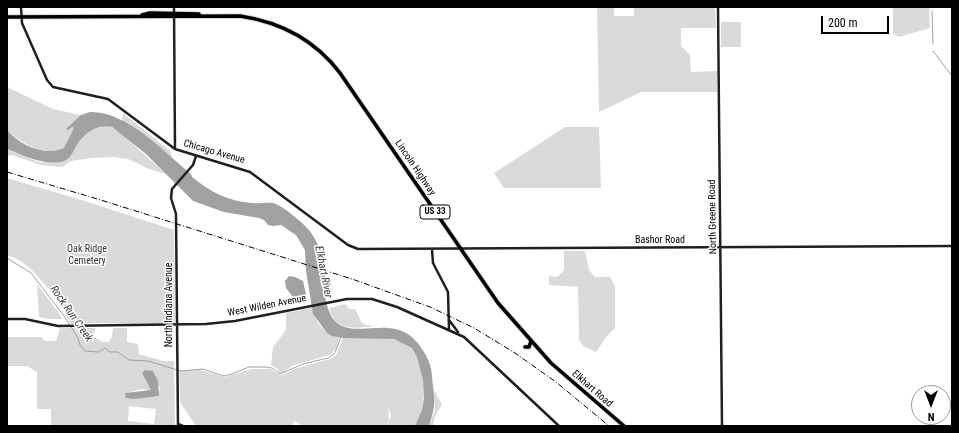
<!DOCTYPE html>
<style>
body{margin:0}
#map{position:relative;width:959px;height:433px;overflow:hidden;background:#fff;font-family:"Roboto Condensed",sans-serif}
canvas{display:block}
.frame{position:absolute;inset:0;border:8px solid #000;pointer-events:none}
.north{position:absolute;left:911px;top:385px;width:40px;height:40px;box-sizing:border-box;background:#fff;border:1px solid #999;border-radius:50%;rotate:180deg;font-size:11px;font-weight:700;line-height:16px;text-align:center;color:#000}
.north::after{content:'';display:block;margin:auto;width:14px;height:18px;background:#000;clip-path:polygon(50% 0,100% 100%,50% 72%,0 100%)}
.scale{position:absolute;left:821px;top:16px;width:68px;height:18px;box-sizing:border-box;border:2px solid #000;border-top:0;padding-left:5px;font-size:12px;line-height:14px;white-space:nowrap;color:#000;-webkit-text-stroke:3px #fff;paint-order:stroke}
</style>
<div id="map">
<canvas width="959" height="433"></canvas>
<div class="frame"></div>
<div class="north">N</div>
<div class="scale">200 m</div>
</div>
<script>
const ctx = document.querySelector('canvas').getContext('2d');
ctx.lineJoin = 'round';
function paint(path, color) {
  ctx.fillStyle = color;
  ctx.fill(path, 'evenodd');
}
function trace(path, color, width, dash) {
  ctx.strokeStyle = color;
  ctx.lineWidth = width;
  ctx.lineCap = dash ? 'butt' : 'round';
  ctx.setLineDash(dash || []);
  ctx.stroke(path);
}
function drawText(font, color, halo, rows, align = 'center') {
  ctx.font = font + ' "Roboto Condensed",sans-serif';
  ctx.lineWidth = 3;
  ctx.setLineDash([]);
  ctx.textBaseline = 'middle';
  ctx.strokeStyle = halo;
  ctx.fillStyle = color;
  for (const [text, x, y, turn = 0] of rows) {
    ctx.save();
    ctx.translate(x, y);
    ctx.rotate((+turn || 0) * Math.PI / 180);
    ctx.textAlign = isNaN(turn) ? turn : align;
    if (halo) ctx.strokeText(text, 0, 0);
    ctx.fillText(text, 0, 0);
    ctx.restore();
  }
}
const green = new Path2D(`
 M597,7H614V16H634V7H715L716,28H681V46L690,55L691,72L718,71L717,92H641L599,112Z
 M893,7H929L930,28L899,37L893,34Z
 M721,22H741V47H721Z
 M7,87L53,109L81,115L72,127H74V129L64,148C43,156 24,145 8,131Z
 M123,113L170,151L173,159L148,137L122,121Z
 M107,125L118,131L166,174L149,169L128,159L114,157L91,158L71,161L62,167L41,165L12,155L7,156V149L38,162H43L92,130Z
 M565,127H599L601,188H504L494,173Z
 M7,178L85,201L174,230L175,322L173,324L90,323L74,325L70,323C58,300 33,262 7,255Z
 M564,251H585L589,270L595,277H610L615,287V328L607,336L596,352L583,346L579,339L578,287L549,285V276L557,277L564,270Z
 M37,284L61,316L63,319H49L39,317Z
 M345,304L350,309H355L362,323L373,327C352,327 337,333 329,308Z
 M312,308C315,321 325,336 339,337L337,347L330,355L294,365L282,373H279L278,369L271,365L273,347L286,330V313Z
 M60,328H95L94,337L103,342H109L112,337L113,328H127V342L138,344L139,354L163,361H174L175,426H51V409H37V372L27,366H7V337H41L45,341H56ZM153,371L160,389L157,397L151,396L134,399L126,393L142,389L150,391L151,389L145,378ZM129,406L156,409L154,424L128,421Z
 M382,337C391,339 407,341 413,349C423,362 426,393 422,409C421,415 418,421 415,426H388L391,414L388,407L389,420L387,426H312L309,423L311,426H303L295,421L291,426H196L180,402L179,371L200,370L225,377L252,369H271L278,374L282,375L297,368L330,359L336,355L343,338Z
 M434,390L442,405L435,416L433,426H429L435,410Z`);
const water = new Path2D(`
 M90,112C127,111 164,152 191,174L192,177C210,192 228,201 252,203C259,204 267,202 273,203C282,205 303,223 309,230C316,239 325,257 326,269C327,272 324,277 324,280C323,291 327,313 335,321C355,342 395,310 420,346C427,356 431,363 432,376C434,400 437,402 429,426H415L422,410L424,398L423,380L417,357L412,348L394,339L343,338L332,336L327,333L313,314L306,271L305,250L296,235L281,225L273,226L268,225L264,220L259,218L224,212L193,201L146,154L112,127C101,124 89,130 82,138C73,146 74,160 60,162C38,164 26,156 7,149V130C21,146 44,156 64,148L74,128L72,127L68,130L66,129L81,115Z
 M289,276L295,277L303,281L306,294L303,299L293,297L286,288L285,281Z
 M145,370L153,371L158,381L159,396L134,399L126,398L125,393L151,390L142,373Z`);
const stream = new Path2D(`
 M932,11L933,44
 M933,51L952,76
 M7,258L31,273L64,316L78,338L80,345L85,351L98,352L105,348L110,352H118L129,360L148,361L181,371L203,369L224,376L232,374L249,367H266L272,368L280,374L303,364L328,358L334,354L337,348L341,336`);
const secondary = new Path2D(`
 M21,7L22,23L47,80L53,87L108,99L175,149L250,172L348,245L358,249L952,246
 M174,7L175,149
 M718,7L722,426
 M432,249L433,263L448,292L449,329
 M7,319H25L58,326L206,324L235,321L347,299H372L397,307L464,337L559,426
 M449,320L458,332
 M178,424L183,426
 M178,426L176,214L171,198L172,189L193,165L196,156`);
const highway = new Path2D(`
 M142,15L150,13L199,14
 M7,17L240,16C280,22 315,40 340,73L498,303L551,363L624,426
 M525,347H529L531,341`);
const rail = new Path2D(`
 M7,172L104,201L352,279L430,307L474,328L515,353L556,382L609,426`);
const shields = [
 [435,212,30]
];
const shieldNames = [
 ["US 33",435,212]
];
const streetNames = [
 ["Chicago Avenue",214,152,16],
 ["Lincoln Highway",415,168,56],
 ["North Greene Road",713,217,-91],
 ["Bashor Road",660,240],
 ["North Indiana Avenue",169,305,-90],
 ["West Wilden Avenue",267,306,-11],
 ["Elkhart Road",592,389,41]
];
const parkNames = [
 ["Oak Ridge",87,249],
 ["Cemetery",87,261]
];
const waterNames = [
 ["Elkhart River",323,272,79],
 ["Rock Run Creek",71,314,55]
];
paint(green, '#dadada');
paint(water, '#a1a1a1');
trace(stream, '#a1a1a1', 1);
trace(highway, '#dbdbdb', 5.5);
trace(secondary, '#202020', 2.5);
trace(highway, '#000', 3.5);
trace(rail, '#000', 1, [6, 2, 1, 2]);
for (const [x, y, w] of shields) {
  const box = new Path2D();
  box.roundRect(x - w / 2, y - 7, w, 14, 3);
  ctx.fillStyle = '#fff';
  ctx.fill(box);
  trace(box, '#000', 1);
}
drawText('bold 9px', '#000', null, shieldNames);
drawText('10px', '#000', '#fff', streetNames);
drawText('10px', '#313131', '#fff', parkNames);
drawText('italic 11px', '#424242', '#fff', waterNames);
</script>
